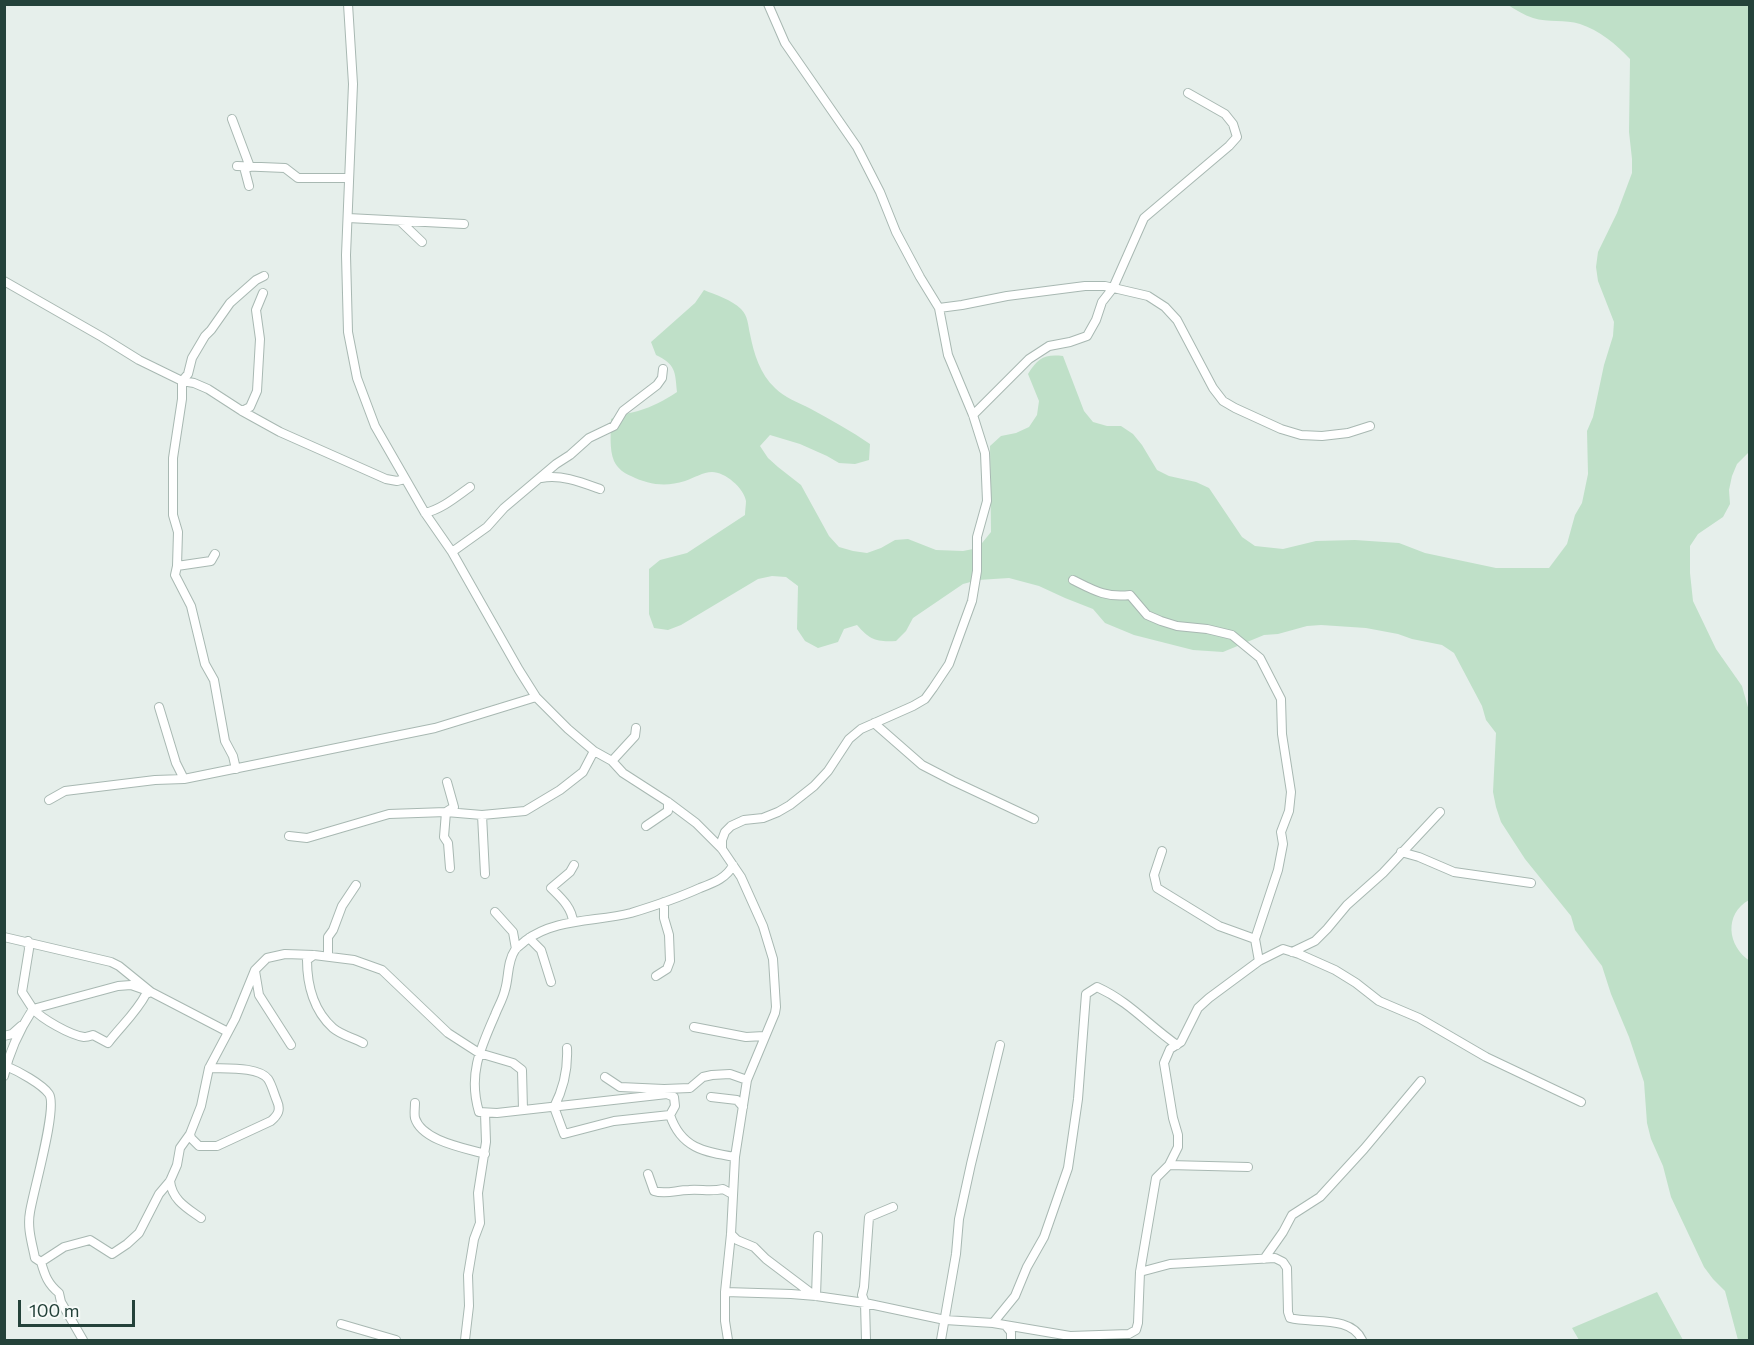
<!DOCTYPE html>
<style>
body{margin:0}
#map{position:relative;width:1754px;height:1345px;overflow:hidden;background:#e6efeb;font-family:Commissioner,sans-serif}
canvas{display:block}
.frame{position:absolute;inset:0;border:6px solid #24423a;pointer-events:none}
.scale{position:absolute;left:18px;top:1300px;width:117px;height:27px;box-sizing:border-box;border:3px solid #24423a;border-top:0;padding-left:8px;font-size:18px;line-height:21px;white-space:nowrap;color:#24423a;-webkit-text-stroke:4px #f7fbf9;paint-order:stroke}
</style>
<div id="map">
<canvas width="1754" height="1345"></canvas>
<div class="frame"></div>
<div class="scale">100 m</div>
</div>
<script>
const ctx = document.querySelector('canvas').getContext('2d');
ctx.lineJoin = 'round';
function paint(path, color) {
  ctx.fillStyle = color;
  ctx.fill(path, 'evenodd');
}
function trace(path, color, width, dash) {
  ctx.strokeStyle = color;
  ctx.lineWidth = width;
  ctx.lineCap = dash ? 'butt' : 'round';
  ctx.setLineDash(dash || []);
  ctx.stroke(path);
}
const green = new Path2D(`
 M1508,5H1749V448L1748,453L1737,464L1732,476L1729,490L1730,504L1723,517L1698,534L1690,546V573L1693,601L1716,649L1742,686L1749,711V900C1724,914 1727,946 1750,961L1749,1340H1738L1725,1291L1713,1279L1704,1267L1671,1197L1663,1166L1651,1139L1647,1123L1644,1082L1629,1037L1611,994L1602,966L1575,930L1571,916L1525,859L1501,822L1496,807L1493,792L1496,733L1486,720L1482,706L1454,653L1442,645L1412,639L1398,634L1366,628L1321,625L1307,626L1278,634L1264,635L1223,652L1193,650L1134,635L1105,623L1093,609L1065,598L1039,586L1009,578L978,580L963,584L913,618L906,631L896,641C876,642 870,640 857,625L844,629L838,642L818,648L805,641L797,629L798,586L786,577L772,576L758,579L681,625L668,630L654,628L649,614V569L660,560L687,553L745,515C745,510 746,505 746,501C744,488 725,472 712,472C703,472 694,478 685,481C666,487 649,485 631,476C625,474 617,468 614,461C609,449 611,432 611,419C622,414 627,414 638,411C652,407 665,400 677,392C675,371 676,365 656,355L651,342L695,303L704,290C716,295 732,300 741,309C748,316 748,325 750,334C754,354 760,374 775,388C785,398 798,402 811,409C831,420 851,431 870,444L869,460L855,464L839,463L827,456L800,444L770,435L760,446L768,458L778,467L801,485L829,536L839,547L853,551L867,553L881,548L895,540L908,539L936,550L963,551L978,548L991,532L990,446L1001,436L1016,433L1029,427L1037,415L1039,401L1028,374C1038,358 1044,354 1063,356L1084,411L1093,422L1107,426H1121L1133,434L1142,445L1157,470L1169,476L1196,482L1209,488L1242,537L1255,546L1283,549L1316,541L1355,540L1399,543L1425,553L1496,568H1549L1567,544L1575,515L1582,503L1588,474L1587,431L1593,417L1604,365L1613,336L1614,322L1598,281L1596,267L1598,252L1617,213L1632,173V159L1629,132L1630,59C1617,45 1599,30 1580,24C1565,19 1548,23 1533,18C1524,15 1516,10 1508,5Z
 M1657,1292L1683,1340H1579L1572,1328Z`);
const street = new Path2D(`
 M348,4L353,84L346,255L348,332L357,378L375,426L425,513L452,552L519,670L536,697L568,729L594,751L612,761L623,773L668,802L696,823L722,849L741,877L763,926L773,959L776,1007L775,1013L747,1080L735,1157L731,1234L725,1292V1321L728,1340
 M232,119L250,167
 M237,166L285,168L298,178H349
 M244,167L249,186
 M348,218L464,224
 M400,221L422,242
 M4,281L102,337L139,360L182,381L194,383L208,389L242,411L280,432L386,479L397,481L405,479
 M939,308L962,305L1007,296L1085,286H1105L1148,296L1165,307L1177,320L1213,388L1223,401L1235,408L1281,429L1301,435L1322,436L1348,433L1370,426
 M242,411L250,407L257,391L260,339L256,310L263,293
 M973,415L1029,359L1049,346L1070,342L1087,336L1096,320L1102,302L1113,288L1144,218L1229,146L1237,137L1233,124L1225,114L1188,93
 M541,478C561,474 581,482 600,489
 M425,513C442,509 456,497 470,487
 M452,552L487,527L504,508L556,464L570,455L589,438L614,426L623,411L657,385L662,378L663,369
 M215,554L211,561L177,566L175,575L191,606L205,664L214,680L225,741L233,756L236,769
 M177,566L178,532L173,515V458L182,399V381L188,374L192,358L205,336L211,330L230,303L256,280L264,276
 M1073,580C1093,590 1106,598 1130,595L1147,615L1161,621L1177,626L1207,629L1232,635L1260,658L1281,699L1282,734L1291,792L1289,811L1281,832L1283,844L1278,870L1255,939L1259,961
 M159,707L176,763L184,779L435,728L536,697
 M874,723L922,765L953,781L1034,819
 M612,761L635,736L636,728
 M447,782L454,807L446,812L444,837L448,843L450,868
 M49,800L65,791L155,780L184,779
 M482,815L485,874
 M646,826L668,811V802
 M289,836L307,838L389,814L446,812L482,815L525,811L560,790L583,772L594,751
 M722,849V840L725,832L731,826L744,820L763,818L778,812L790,805L814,786L828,771L849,739L861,729L913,706L925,699L933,688L949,664L972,601L977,571V537L987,501L985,453L973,415L948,355L939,308L920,277L896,232L880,192L857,147L785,43L768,4
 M1162,851L1154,875L1157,888L1219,926L1255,939
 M1401,852L1419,857L1454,872L1531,883
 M733,865C727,878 713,883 700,888C678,898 654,906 631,913C596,922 555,918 525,941C522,944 517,947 515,950C507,962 509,977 505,990C503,999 498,1007 495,1015C480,1049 468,1075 479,1112L497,1113L667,1094L674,1097L675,1106L670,1115C681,1148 704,1152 735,1157
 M495,912L513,932L516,949
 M573,922C572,907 560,897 551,888L570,872L574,865
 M4,937L111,962L119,966L151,992L146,994C136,1013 121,1026 108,1043L93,1035C90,1036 87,1037 84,1037C70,1035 42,1019 33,1009L118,986L131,985L151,992L228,1032
 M529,938L541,950L551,982
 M1292,952L1315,941L1327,929L1347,905L1383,873L1440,812
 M314,955L307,960C307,985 314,1011 333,1028C341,1035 354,1038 363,1043
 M328,956V937L333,930L342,906L356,885
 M255,971L259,995L291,1045
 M656,976L667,969L670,961L669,935L664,918V902
 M694,1027L746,1037L764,1036
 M4,1036L12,1034L21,1026
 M567,1048C568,1069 564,1088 554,1107L564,1134L614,1121L670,1115
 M6,1066C18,1071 42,1084 49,1094C58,1107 33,1192 30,1212C27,1228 32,1243 35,1258L41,1262
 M209,1068C224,1069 258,1066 268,1079C272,1085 274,1094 277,1101C281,1110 278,1115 271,1121L217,1146H199L191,1138L190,1134L201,1106L209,1068L235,1019L255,970L267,958L285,954L314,955L354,960L382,970L448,1033L479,1053L513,1063L522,1070L523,1110
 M4,1076C9,1052 20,1029 33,1009L22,992L29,949L28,941
 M605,1077L620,1087L664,1089L690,1088L703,1077L712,1075L730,1074L747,1080
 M711,1097L737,1100L743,1107
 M415,1103C415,1108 414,1114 415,1118C422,1141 465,1148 485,1154
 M1169,1165L1178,1147V1135L1173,1118L1164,1063L1170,1049L1181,1042L1198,1008L1209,998L1259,961L1283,949L1299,954L1335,970L1356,983L1379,1001L1419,1018L1486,1057L1581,1102
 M648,1174L654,1191C666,1195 676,1190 689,1190C701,1189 711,1192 723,1189L732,1194
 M170,1181C172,1200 187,1208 201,1218
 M731,1234L737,1240L754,1247L766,1259L815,1296
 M1264,1259L1283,1232L1292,1215L1320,1197L1364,1149L1421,1081
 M1140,1272L1170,1264L1275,1258L1283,1262L1287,1268L1288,1312L1290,1318C1312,1324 1351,1315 1362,1340
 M725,1292L791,1294L816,1296L865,1303L945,1320L993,1323L1070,1336L1129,1334L1136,1330L1138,1323L1140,1272L1156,1178L1169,1165L1248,1167
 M816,1296L818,1236
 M993,1323L1015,1296L1027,1267L1044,1237L1068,1168L1078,1099L1086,994L1097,987C1130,1002 1148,1025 1177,1045
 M341,1324L396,1340
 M1006,1326L1011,1332V1340
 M83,1340L61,1302L59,1293C48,1284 45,1276 41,1262L64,1247L90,1240L112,1254L127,1244L139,1233L159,1194L170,1181L177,1165L180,1148L190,1134
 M465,1340L469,1306L468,1275L474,1239L480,1223L478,1193L486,1142L485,1113
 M866,1340L865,1303L862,1295L864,1287L869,1217L893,1207
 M941,1340L956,1254L959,1219L971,1164L1000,1045`);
paint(green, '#bfe0c8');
trace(street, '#a8b8b2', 10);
trace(street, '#fff', 8);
</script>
